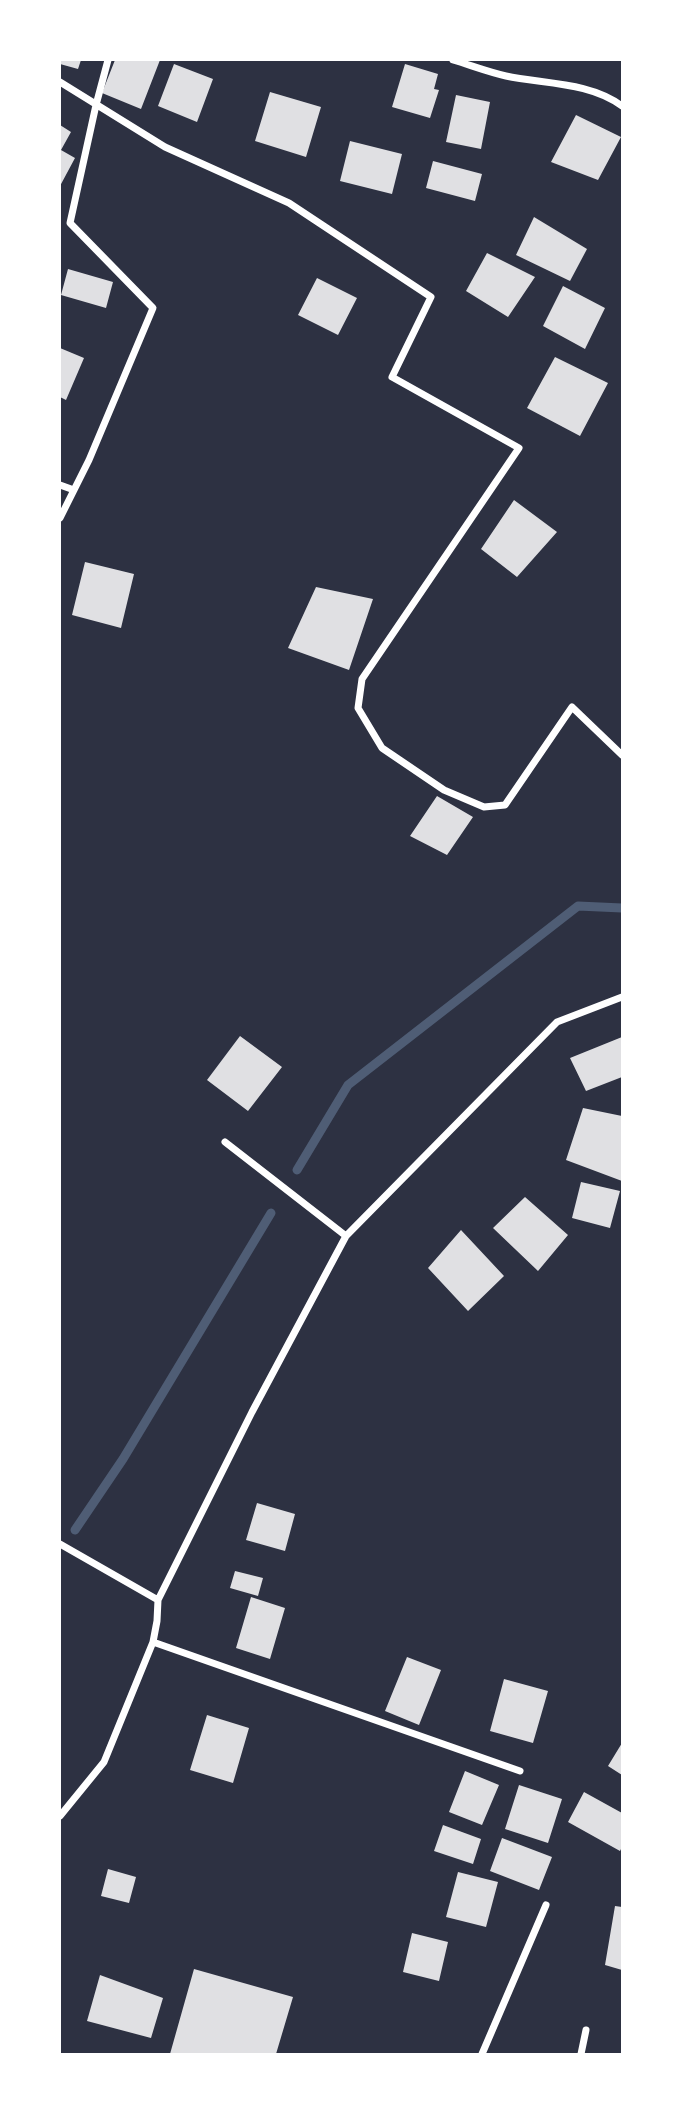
<!DOCTYPE html>
<style>
body{margin:0}
#map{position:relative;width:682px;height:2114px;overflow:hidden;background:#2d3142;font-family:Commissioner,sans-serif}
canvas{display:block}
.frame{position:absolute;inset:0;border:61px solid #fff;pointer-events:none}
</style>
<div id="map">
<canvas width="682" height="2114"></canvas>
<div class="frame"></div>
</div>
<script>
const ctx = document.querySelector('canvas').getContext('2d');
ctx.lineJoin = 'round';
function trace(path, color, width, dash) {
  ctx.strokeStyle = color;
  ctx.lineWidth = width;
  ctx.lineCap = dash ? 'butt' : 'round';
  ctx.setLineDash(dash || []);
  ctx.stroke(path);
}
function paint(path, color) {
  ctx.fillStyle = color;
  ctx.fill(path, 'evenodd');
}
const stream = new Path2D(`
 M297,1170L348,1085L578,906L622,908
 M75,1530L123,1459L271,1213`);
const building = new Path2D(`
 M60,60H81L78,69L60,64Z
 M115,60H160L141,109L102,93Z
 M174,64L213,79L197,122L158,106Z
 M405,64L438,74L434,89L439,90L430,118L392,107Z
 M270,92L321,107L306,157L255,141Z
 M456,95L490,102L481,149L446,142Z
 M576,115L621,137L598,180L551,162Z
 M60,125L71,132L61,150L75,158L60,186Z
 M350,141L402,154L392,194L340,181Z
 M433,161L482,174L475,201L426,188Z
 M534,217L587,249L570,281L516,255Z
 M487,253L535,277L508,317L466,291Z
 M68,269L113,282L106,308L61,295Z
 M317,278L357,298L338,335L298,315Z
 M563,286L605,308L585,349L543,326Z
 M60,348L84,358L66,400L60,397Z
 M555,357L608,383L580,436L527,408Z
 M514,500L557,532L517,577L481,549Z
 M85,562L134,574L121,628L72,615Z
 M316,587L373,599L349,670L288,648Z
 M437,796L473,817L447,855L410,836Z
 M240,1036L282,1067L248,1111L207,1080Z
 M622,1037V1077L586,1091L570,1058Z
 M583,1108L622,1116V1181L566,1160Z
 M581,1182L620,1191L610,1228L572,1218Z
 M525,1197L568,1235L538,1271L493,1228Z
 M461,1230L504,1276L468,1311L428,1268Z
 M257,1503L295,1514L285,1551L246,1540Z
 M235,1571L263,1578L258,1596L230,1588Z
 M251,1597L285,1608L270,1659L236,1648Z
 M407,1657L441,1670L419,1725L385,1711Z
 M504,1679L548,1691L533,1743L490,1731Z
 M207,1715L249,1728L233,1783L190,1770Z
 M622,1743V1775L608,1766Z
 M465,1771L499,1785L482,1825L449,1812Z
 M519,1785L562,1799L548,1843L505,1829Z
 M584,1792L622,1813V1847L620,1851L568,1822Z
 M443,1825L481,1839L473,1864L434,1851Z
 M502,1838L552,1857L539,1890L490,1871Z
 M108,1869L136,1877L129,1903L101,1896Z
 M458,1872L498,1882L486,1927L446,1917Z
 M615,1906L622,1907V1970L605,1965Z
 M412,1933L448,1942L439,1981L403,1972Z
 M194,1969L293,1997L276,2054H170Z
 M100,1975L163,1998L151,2038L87,2021Z`);
const minor = new Path2D(`
 M453,60C470,65 488,72 506,76C544,84 590,82 622,106
 M60,82L165,147L289,203L431,297L392,377L519,448L362,679L358,708L382,748L444,790L484,807L505,805L572,707L622,755
 M60,485L74,490
 M60,518L89,460L153,308L70,223L96,105L108,60
 M225,1142L346,1236
 M60,1544L158,1600
 M153,1642L520,1771
 M60,1816L104,1762L153,1642L157,1621L158,1600L252,1412L346,1236L557,1022L622,997
 M482,2054L546,1905
 M581,2054L586,2030`);
trace(stream, '#4f5d75', 9);
paint(building, '#e0e0e3');
trace(minor, '#fff', 7);
</script>
